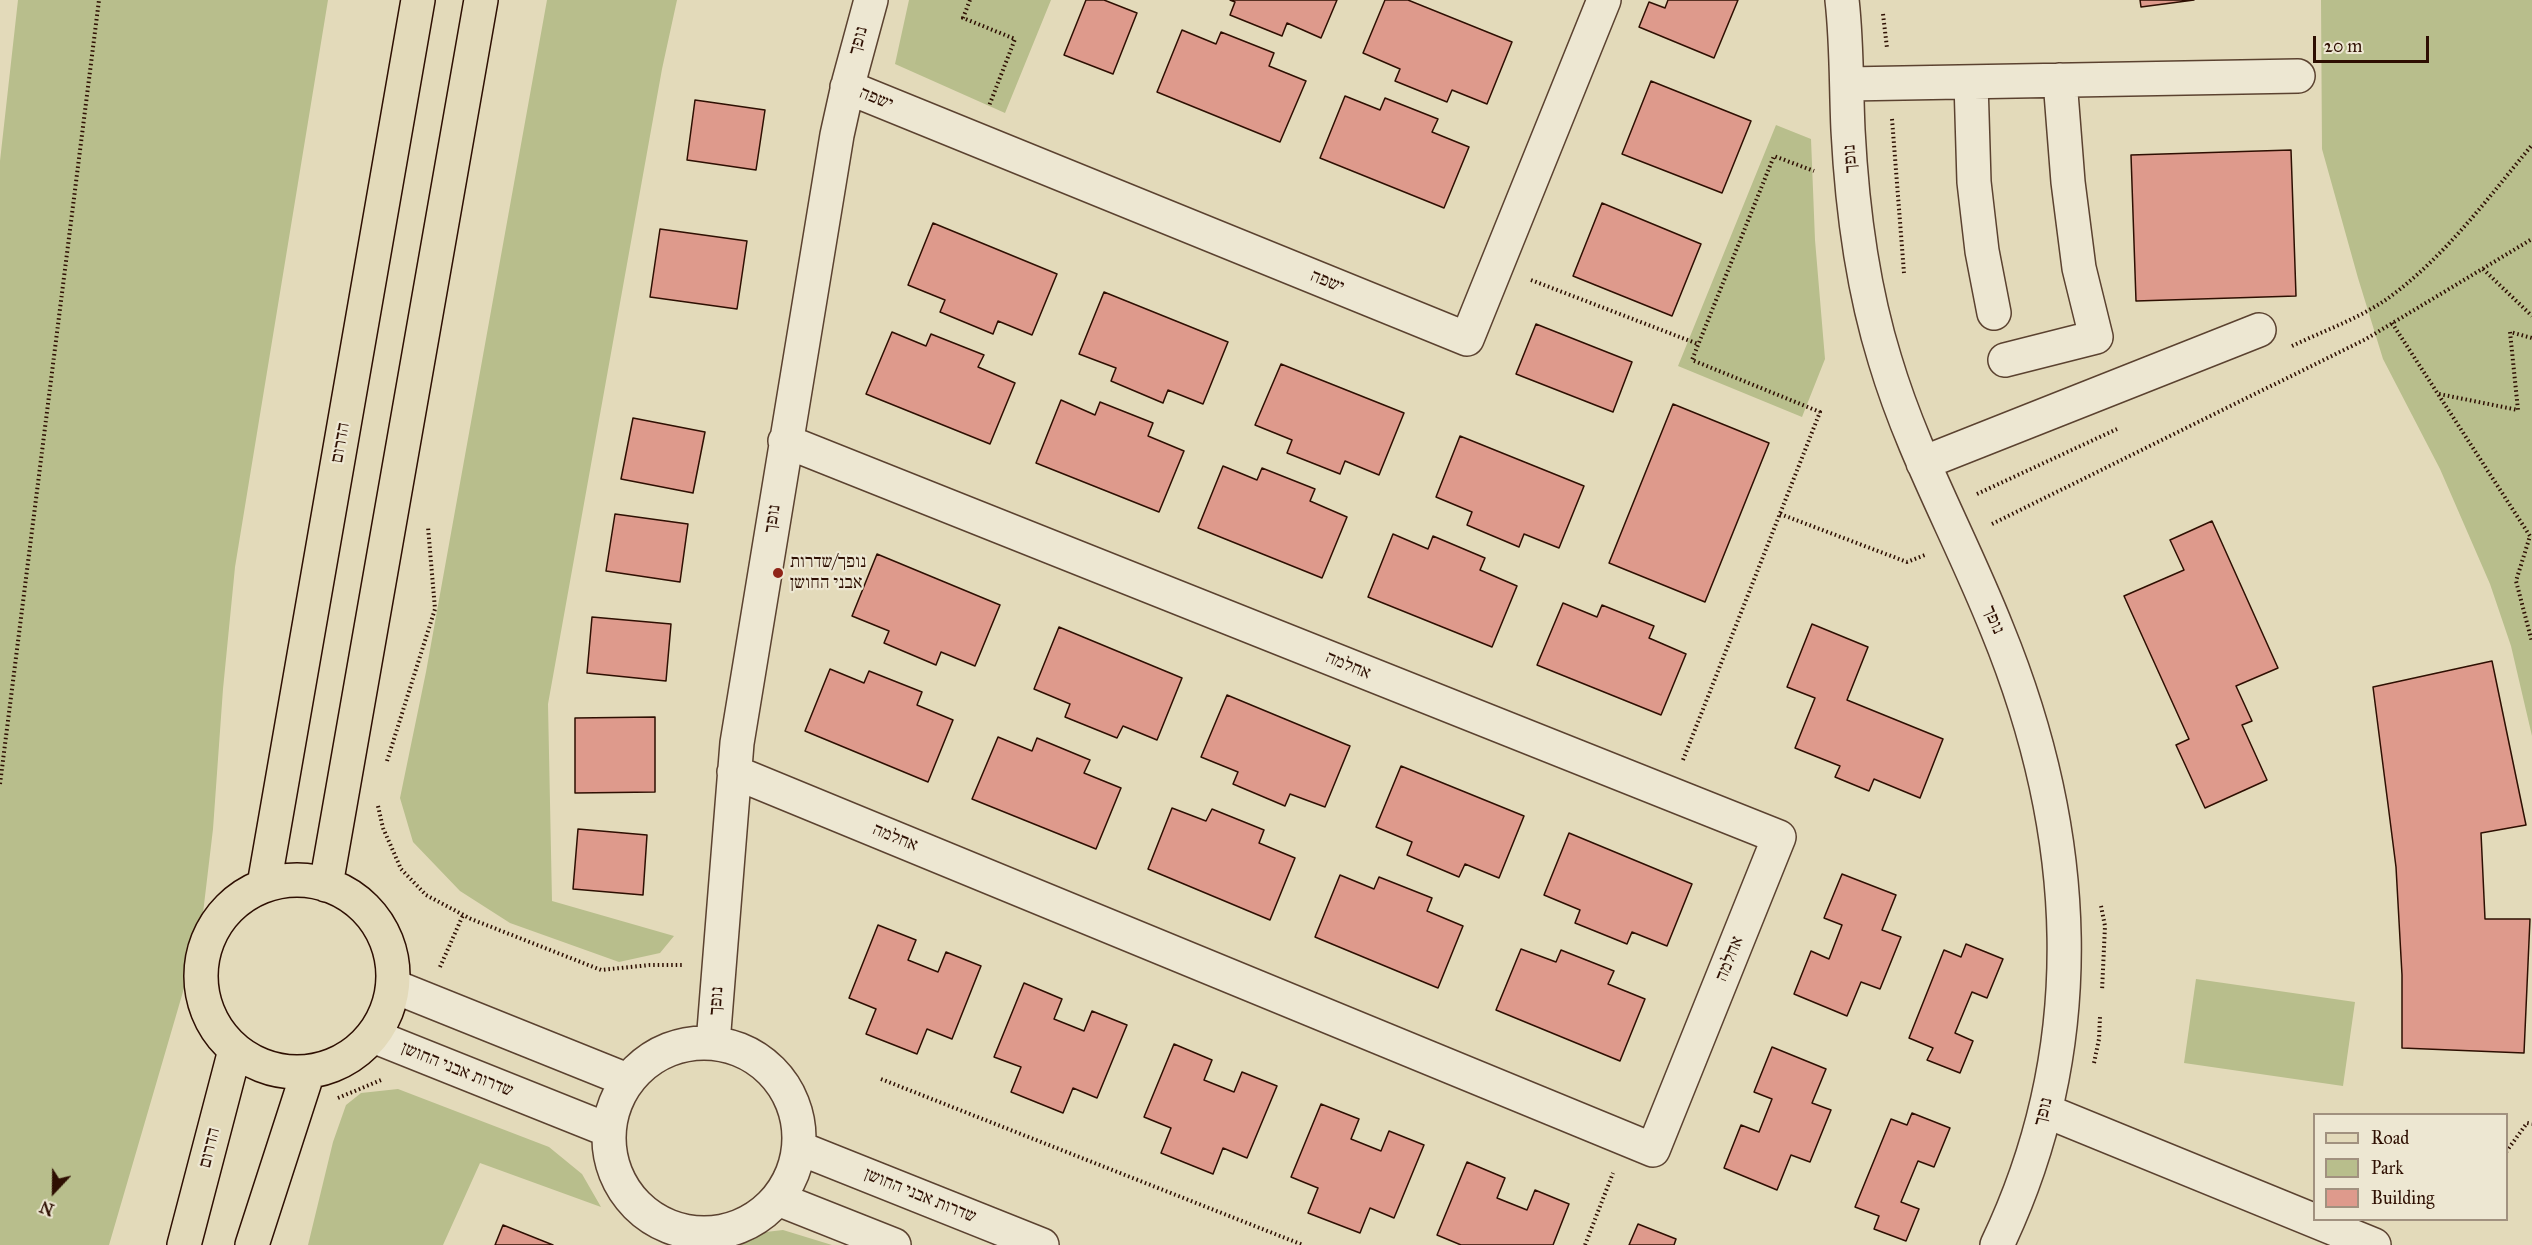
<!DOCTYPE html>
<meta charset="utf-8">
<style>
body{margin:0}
#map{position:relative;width:2532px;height:1245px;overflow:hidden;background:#e3daba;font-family:"IM FELL Great Primer",serif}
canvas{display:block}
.legend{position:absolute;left:2313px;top:1113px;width:195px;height:108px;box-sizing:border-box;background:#ede7d2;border:2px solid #a1917f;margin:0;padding:8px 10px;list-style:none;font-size:18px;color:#2e0f02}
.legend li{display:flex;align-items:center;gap:12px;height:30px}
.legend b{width:30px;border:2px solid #a1917f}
.north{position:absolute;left:24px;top:1161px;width:60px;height:60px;-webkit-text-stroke:4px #ede7d2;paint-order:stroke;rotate:202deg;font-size:16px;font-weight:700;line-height:24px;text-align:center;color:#2e0f02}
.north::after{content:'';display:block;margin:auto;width:21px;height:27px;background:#2e0f02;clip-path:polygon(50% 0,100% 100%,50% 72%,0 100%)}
.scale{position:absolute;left:2313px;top:36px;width:116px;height:27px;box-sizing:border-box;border:3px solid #2e0f02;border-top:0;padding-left:8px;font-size:18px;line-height:21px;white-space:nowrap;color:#2e0f02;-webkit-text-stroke:4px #ede7d2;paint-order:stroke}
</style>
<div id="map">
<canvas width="2532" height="1245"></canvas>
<ul class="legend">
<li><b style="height:8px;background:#e3daba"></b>Road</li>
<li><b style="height:16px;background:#b8be8c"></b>Park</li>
<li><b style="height:16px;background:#de9a8c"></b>Building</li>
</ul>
<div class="north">N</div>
<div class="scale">20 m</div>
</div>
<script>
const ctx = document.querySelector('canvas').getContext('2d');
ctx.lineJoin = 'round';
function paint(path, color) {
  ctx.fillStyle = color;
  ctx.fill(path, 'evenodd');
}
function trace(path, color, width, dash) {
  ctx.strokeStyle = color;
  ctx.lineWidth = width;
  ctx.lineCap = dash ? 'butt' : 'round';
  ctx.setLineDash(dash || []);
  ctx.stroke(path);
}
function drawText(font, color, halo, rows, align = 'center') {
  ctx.font = font + ' "IM FELL Great Primer","Frank Ruhl Libre",serif';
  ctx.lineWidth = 4.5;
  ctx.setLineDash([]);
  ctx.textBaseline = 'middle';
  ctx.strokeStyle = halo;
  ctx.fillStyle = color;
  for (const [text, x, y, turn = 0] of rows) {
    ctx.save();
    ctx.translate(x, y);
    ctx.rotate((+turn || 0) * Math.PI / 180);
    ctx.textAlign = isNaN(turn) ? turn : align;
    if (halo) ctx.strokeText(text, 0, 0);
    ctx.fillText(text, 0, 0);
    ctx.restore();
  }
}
const green = new Path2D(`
 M18,0H328L235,567L223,689L213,829L201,930L109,1245H0V161Z
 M547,0H677L662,69L548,704L552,901L674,936L660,953L619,962L510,923L460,891L413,842L400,798L426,672Z
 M909,0H1051L1005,113L895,64Z
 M2321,0H2532V736L2511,646L2490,584L2440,469L2383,359L2358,278L2322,149Z
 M1776,125L1811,139L1815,240L1825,359L1802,417L1678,366Z
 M2196,979L2355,1002L2343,1086L2184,1063Z
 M398,1089L549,1147L582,1174L601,1207L480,1163L443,1245H308L333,1142L346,1105L361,1093Z
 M783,1230L832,1245H719L740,1235Z`);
const building = new Path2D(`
 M1086,0H1104L1137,13L1113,74L1064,55Z
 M1230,0H1337L1321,38L1287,23L1282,36L1230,15L1235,2Z
 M1385,0H1408L1512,42L1487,104L1452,90L1447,102L1395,81L1400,69L1363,53Z
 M1668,0H1738L1714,58L1639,27L1649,2L1665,8Z
 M2140,0H2194L2141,7Z
 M1182,30L1216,44L1221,32L1274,53L1269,66L1306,81L1280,142L1157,92Z
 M1651,81L1751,121L1722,193L1622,154Z
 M1345,96L1380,110L1385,98L1438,119L1432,132L1469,147L1444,208L1320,158Z
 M695,100L765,110L756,170L687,160Z
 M2291,150L2296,296L2136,301L2131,155Z
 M1602,203L1701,244L1672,316L1573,276Z
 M933,223L1057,274L1032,335L998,321L993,334L940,312L945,300L908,285Z
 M660,229L747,241L737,309L650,297Z
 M1104,292L1228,342L1203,404L1168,390L1163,403L1111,381L1116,368L1079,354Z
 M1536,324L1632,362L1613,412L1516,374Z
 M892,332L926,346L931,334L984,355L978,367L1015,383L990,444L866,394Z
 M1281,364L1404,413L1379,475L1345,461L1340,474L1287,453L1292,440L1255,425Z
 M1061,400L1095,415L1100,402L1153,423L1148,436L1184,451L1159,512L1036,463Z
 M1673,404L1769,443L1705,602L1609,563Z
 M633,418L705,432L693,493L621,479Z
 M1460,436L1584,486L1559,548L1524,534L1519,547L1467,525L1472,512L1436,497Z
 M1223,466L1257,480L1262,468L1315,489L1310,501L1347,517L1322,578L1198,528Z
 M615,514L688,524L680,582L606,571Z
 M2212,521L2278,668L2236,686L2252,721L2242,725L2267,780L2205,808L2176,745L2189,739L2124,596L2184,570L2170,540Z
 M1393,534L1428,549L1433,536L1485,558L1480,570L1517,586L1492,647L1368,597Z
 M877,554L1000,605L975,666L941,652L936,665L884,643L889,631L852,616Z
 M1563,603L1597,617L1602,605L1654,626L1649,638L1686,654L1661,715L1537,665Z
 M592,617L671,624L666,681L587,673Z
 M1812,624L1868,647L1847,700L1943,739L1920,798L1874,779L1869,791L1835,777L1840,766L1795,748L1815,698L1787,687Z
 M1059,627L1182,678L1157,740L1123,726L1117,738L1065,717L1070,704L1034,689Z
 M2492,661L2526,825L2481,833L2485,919H2530L2524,1053L2402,1048V975L2396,867L2373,687Z
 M830,669L864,683L869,671L922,692L917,705L953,720L928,782L805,731Z
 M1227,695L1350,746L1325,807L1290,794L1285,806L1233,784L1238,772L1201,757Z
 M655,717V792L575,793V718Z
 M998,737L1032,751L1037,738L1090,760L1084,773L1121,788L1096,849L972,799Z
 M1401,766L1524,816L1499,878L1465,864L1459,877L1407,855L1412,842L1376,827Z
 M1172,808L1206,821L1212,809L1264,830L1259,843L1295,858L1270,920L1148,869Z
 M578,829L647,835L643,895L573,889Z
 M1569,833L1692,884L1667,946L1632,932L1627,944L1575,923L1580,910L1544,895Z
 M1842,874L1896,895L1882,930L1901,937L1880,989L1861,982L1847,1016L1794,994L1811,951L1829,959L1842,925L1824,918Z
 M1340,875L1374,889L1379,877L1432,898L1427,911L1463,926L1438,988L1315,937Z
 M878,925L916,940L908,960L938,972L946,952L981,966L952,1039L927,1029L917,1054L866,1034L876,1009L849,998Z
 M1966,944L2003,959L1987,998L1972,992L1955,1033L1973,1041L1960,1073L1927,1060L1933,1048L1909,1038L1944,950L1961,957Z
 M1521,949L1556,962L1561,950L1614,971L1608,984L1645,999L1620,1061L1496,1010Z
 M1024,983L1062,999L1054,1019L1084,1031L1092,1011L1127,1025L1097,1098L1073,1088L1063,1113L1011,1092L1021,1067L994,1057Z
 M1174,1044L1212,1060L1204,1080L1234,1092L1242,1072L1277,1086L1247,1158L1223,1148L1213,1174L1161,1153L1171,1128L1144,1117Z
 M1772,1047L1826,1069L1812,1103L1831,1110L1810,1162L1791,1155L1777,1190L1724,1168L1741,1125L1759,1132L1772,1099L1754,1092Z
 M1321,1104L1359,1119L1351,1139L1381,1151L1389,1131L1424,1145L1394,1218L1370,1208L1360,1233L1308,1213L1318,1188L1291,1177Z
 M1912,1113L1950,1128L1934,1167L1918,1161L1901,1202L1919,1209L1906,1241L1874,1229L1879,1216L1855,1207L1891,1119L1907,1125Z
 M1467,1162L1505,1178L1497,1198L1527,1210L1535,1190L1569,1204L1553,1245H1461L1437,1235Z
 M1638,1224L1676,1239L1674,1245H1629Z
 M503,1225L553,1245H495Z`);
const path = new Path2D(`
 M970,0L963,18L1015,39L989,106
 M1883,14L1887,48
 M1892,119L1904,273
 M2483,269L2532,316
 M1531,280L1698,344
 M2392,323L2530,536L2516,581L2532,642
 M2292,346C2323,331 2358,319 2387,299C2444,258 2488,198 2532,145
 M2439,394L2518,410L2510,332L2532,338
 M1977,494L2117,429
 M1780,514L1907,562L1925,555
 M1992,524L2366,339L2532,239
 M1683,760L1820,412L1692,360L1774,156L1814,171
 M387,761L435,609L428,527
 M0,784L99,0
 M378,806L383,828L401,869L426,895L471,919L601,970L650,965H683
 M2101,906L2105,926L2102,991
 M440,967L463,915
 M2094,1063L2099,1039L2100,1017
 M881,1079L1303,1245
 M338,1098L381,1080
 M2506,1152L2527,1123L2532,1124
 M1585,1245L1613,1173`);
const minor = new Path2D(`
 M1842,0C1847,43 1846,86 1848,130C1852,207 1862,286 1885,360C1913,454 1961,538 1997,629C2080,832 2093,1044 1997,1245
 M1971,82L1974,182L1982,251L1994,313
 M1847,84L2298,76
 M847,87L1467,339L1604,0
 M2005,360L2096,337L2079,268L2068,182L2060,80
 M1923,463L2259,330
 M734,772L1653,1150L1779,837L785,441
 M393,986L627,1080
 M373,1036L608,1130
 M609 1138a95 95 0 1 1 190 0a95 95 0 1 1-190 0Z
 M713,1043L737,743L837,135L849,81L871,0
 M2046,1111L2374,1245
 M799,1148L1042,1245
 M778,1199L894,1245`);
const major = new Path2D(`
 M201 976a96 96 0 1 1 192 0a96 96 0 1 1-192 0Z
 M264,885L418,0
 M326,885L481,0
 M184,1245L235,1050
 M252,1245L308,1072`);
const markers = [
 [778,573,6,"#8f2418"]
];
const streetNames = [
 ["נופך",859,41,-75],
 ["ישפה",876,99,22],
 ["נופך",1851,159,-94],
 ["ישפה",1327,282,22],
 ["הדרום",341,443,-80],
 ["נופך",773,519,-81],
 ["נופך",1993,620,67],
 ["אחלמה",1348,666,22],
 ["אחלמה",895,838,22],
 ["אחלמה",1730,959,-68],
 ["נופך",717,1001,-86],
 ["שדרות אבני החושן",457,1070,22],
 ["נופך",2044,1112,-76],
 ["הדרום",210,1148,-76],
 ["שדרות אבני החושן",920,1196,22]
];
const poiNames = [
 ["נופך/שדרות",790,563],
 ["אבני החושן",790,584]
];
paint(green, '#b8be8c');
paint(building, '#de9a8c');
trace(building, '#2e0f02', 1.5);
trace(minor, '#5b4230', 36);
trace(major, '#2e0f02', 36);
trace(path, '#2e0f02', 4, [1.5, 3]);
trace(minor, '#ede7d2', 33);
trace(major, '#e3daba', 33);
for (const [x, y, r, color] of markers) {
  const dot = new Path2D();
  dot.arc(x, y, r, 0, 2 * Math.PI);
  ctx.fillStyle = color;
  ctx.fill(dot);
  trace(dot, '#ede7d2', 2);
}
drawText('18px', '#2e0f02', '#ede7d2', streetNames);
drawText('18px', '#2e0f02', '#ede7d2', poiNames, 'left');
</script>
